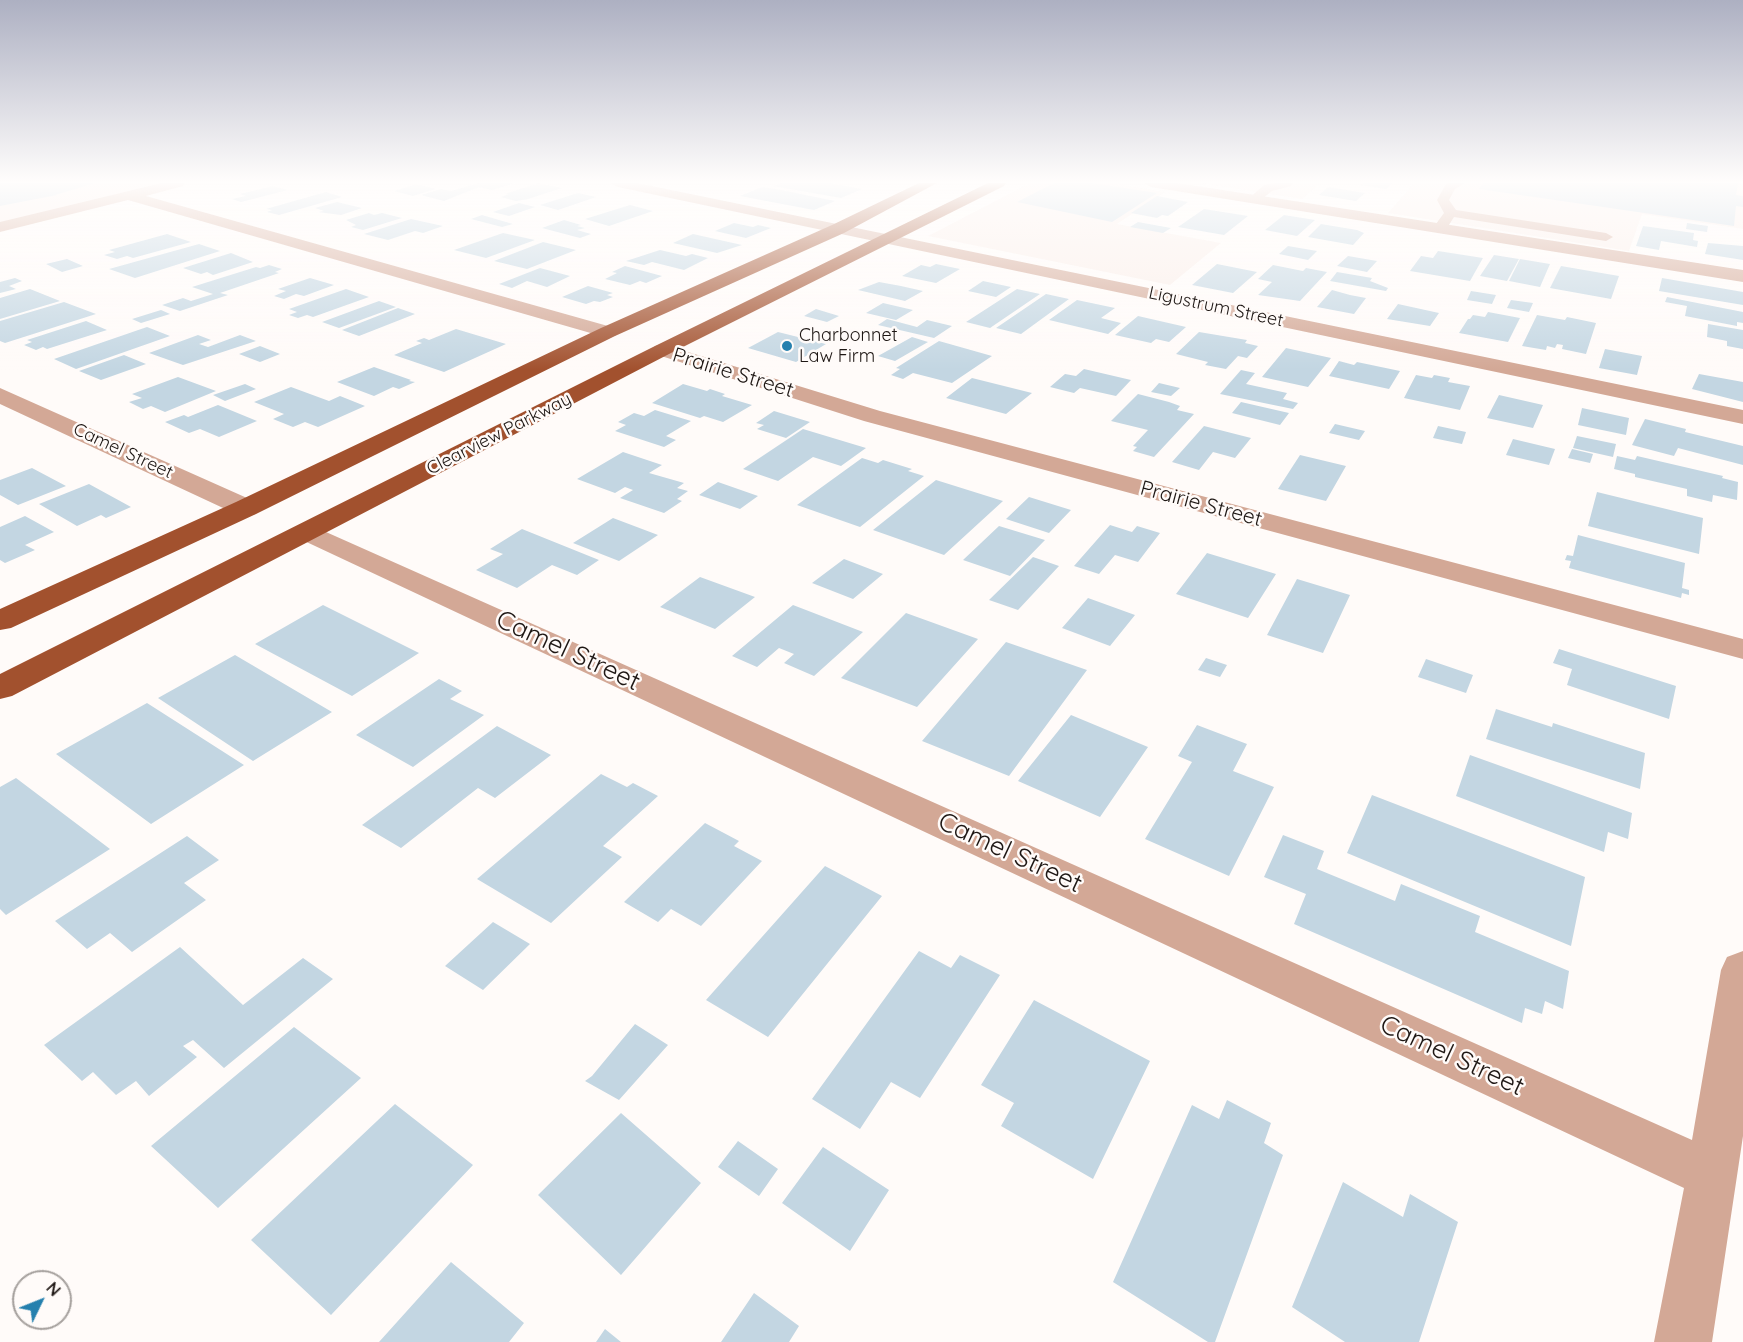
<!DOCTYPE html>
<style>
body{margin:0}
#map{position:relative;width:1743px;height:1342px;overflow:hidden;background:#fffbf9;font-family:Quicksand,sans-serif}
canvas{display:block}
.north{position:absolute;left:12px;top:1270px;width:60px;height:60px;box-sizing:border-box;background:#fffbf9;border:2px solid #a5a09d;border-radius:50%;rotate:47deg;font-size:16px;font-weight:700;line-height:24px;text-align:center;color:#1e1714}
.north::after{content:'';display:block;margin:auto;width:21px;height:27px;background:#2580ae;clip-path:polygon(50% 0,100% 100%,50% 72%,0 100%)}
</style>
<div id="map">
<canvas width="1743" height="1342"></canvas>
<div class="north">N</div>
</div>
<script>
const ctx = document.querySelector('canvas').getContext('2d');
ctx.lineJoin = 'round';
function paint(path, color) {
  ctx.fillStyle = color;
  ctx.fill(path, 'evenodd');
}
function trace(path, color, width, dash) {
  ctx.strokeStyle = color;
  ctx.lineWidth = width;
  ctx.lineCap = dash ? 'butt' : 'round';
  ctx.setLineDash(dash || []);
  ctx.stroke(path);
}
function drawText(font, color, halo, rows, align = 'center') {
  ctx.font = font + ' Quicksand,sans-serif';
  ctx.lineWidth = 5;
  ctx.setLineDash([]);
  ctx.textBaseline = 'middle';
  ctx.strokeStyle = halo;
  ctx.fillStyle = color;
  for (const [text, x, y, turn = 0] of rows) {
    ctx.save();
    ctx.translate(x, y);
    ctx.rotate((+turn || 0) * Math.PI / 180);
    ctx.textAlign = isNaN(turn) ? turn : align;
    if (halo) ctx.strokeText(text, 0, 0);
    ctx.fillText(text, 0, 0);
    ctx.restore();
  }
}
const built = new Path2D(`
 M0,183H164L0,223Z
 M1030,183H1110L1165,192L1117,224L1221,243L1170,285L928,236Z
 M1200,183H1321L1302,199Z
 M1414,183H1743V229L1642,214L1629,251L1388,213Z`);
const building = new Path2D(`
 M0,183H95L55,195H57L0,206Z
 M479,183H515L492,190L479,187L444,201L421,195L441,189L451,191Z
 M539,183L562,188L528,199L516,201L501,197L509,194H505Z
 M782,183H830L862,189L841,198L773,186Z
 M1054,183H1092L1157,193L1112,222L1017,202Z
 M1363,183H1393L1386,189L1360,185Z
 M1483,183H1738L1736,195L1743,196V207L1736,206L1734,226L1479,189Z
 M417,184L436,189L413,196L394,191Z
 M273,186L288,190L241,202L232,199L246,196L240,194Z
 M762,187L781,190L835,201L814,210L740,196Z
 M1328,187L1365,193L1356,201L1319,195Z
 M326,192L342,197L279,215L267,212L272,210L266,209Z
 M578,193L596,197L558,210L540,205Z
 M1157,196L1188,202L1168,216L1162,215L1157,218L1131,213Z
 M337,202L362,208L341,215L318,212L324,211L315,208Z
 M519,203L535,207L509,216L493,212Z
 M630,205L653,211L609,226L585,219Z
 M1204,209L1248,216L1224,235L1178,227Z
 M369,213L374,215L382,213L402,218L363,230L351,227L356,225L346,220Z
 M482,215L513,224L502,227L471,219Z
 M1284,215L1315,220L1297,236L1265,230Z
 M411,219L443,226L423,233L415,231L388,240L364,234Z
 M564,220L581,225L577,226L585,228L577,230L591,234L580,238L542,228Z
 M1138,222L1171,228L1163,233L1130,227Z
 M734,223L753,227L758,225L771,228L746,238L715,231Z
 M1687,223L1708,226L1707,232L1686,229Z
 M1321,224L1357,230L1364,233L1353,245L1308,237Z
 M1643,226L1694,233L1693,240L1698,241L1697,247L1661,241L1659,250L1636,246Z
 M503,233L535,240L486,258L454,250Z
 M167,234L191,242L133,258L127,256L117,259L104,255L115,252L109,250Z
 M693,234L742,245L717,253L673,243Z
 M543,242L576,250L527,269L494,261Z
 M1708,243L1743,246V260L1705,254Z
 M199,244L220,251L135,278L109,269Z
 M1288,246L1317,251L1308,260L1279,254Z
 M660,250L686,256L692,254L708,258L684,270L652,262L644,265L626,261Z
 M1438,251L1483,258L1470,281L1410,271L1421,256L1433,258Z
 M231,253L253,262L213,275L207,272L201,274L183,268Z
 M1494,255L1519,259L1507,281L1480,276Z
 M1348,256L1377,261L1367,272L1337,266Z
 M67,259L83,266L62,272L46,264Z
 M1520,259L1550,264L1540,287L1509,281Z
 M936,264L960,269L936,283L902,276L921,265L930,267Z
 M1217,264L1257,272L1233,293L1192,285Z
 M269,265L282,269L275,272L279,273L220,293L228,295L180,311L162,305L183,298L191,301L213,294L192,287L256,267L260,268Z
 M1273,265L1303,271L1306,268L1327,272L1300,301L1258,295L1272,282L1258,279Z
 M625,266L662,276L646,283L640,281L630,285L605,279L617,273L612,272Z
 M1561,266L1619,276L1611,299L1550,288Z
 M540,268L570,276L547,287L527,281L512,288L499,284Z
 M1337,272L1372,278L1370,281L1388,288L1386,291L1330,281Z
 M15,278L22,281L9,286L16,289L0,293V282Z
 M310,278L334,285L304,296L296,294L284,299L274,296L286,291L278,289Z
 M1662,278L1743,292V305L1659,291Z
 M983,281L1011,287L996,297L968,291Z
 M879,282L901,286L923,291L905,301L858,290Z
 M588,286L613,293L607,295L613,297L600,302L594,301L586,304L562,297Z
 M30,289L60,301L0,319V298Z
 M346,289L369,297L313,317L307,315L298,318L289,315L297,312L289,309Z
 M1017,289L1040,294L990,328L966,322Z
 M1332,290L1350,295L1366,298L1354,314L1317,307Z
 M1471,291L1496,295L1492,304L1467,300Z
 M1046,294L1069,299L1021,334L996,328Z
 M1667,297L1743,312V323L1737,322V326L1685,316L1687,306L1665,302Z
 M1077,300L1115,308L1101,318L1121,323L1108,334L1049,320Z
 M1511,300L1533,303L1529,312L1507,308Z
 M379,301L396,307L339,328L322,322Z
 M64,302L96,314L5,343L0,341V321Z
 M883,303L913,310L896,320L866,313Z
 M1398,304L1439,313L1430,326L1387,319Z
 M398,308L415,314L359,336L342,330Z
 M816,309L839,316L827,322L804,316Z
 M161,310L170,314L141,323L132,319Z
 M1488,312L1520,318L1508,342L1459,333L1468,319H1470L1473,315L1485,317Z
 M1537,315L1565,320L1567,317L1596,323L1586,354L1562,349L1563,345L1557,344L1555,348L1547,346L1546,350L1522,346Z
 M1138,316L1186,327L1169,342L1156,339L1151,343L1115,335Z
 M887,319L917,327L927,320L952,326L934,338L878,325Z
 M86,321L107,330L47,349L43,347L36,350L24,345L32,342L27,340Z
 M1708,324L1743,330V349L1727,346V341L1707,337Z
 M147,327L170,336L76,369L54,359Z
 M456,329L506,344L444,372L394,355L422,343L416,341L424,338L429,340Z
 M778,332L826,344L796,362L748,348Z
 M1199,332L1247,340L1245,343L1258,346L1247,358L1238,356L1226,369L1205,365L1208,362L1176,354Z
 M198,335L211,340L199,344L208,347L240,335L256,341L183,365L149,353Z
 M912,337L928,342L895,361L878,356Z
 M939,341L992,356L952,383L913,373L903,379L891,375L900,369L896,368Z
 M260,346L280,354L260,362L239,354Z
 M1286,348L1331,358L1308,387L1262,377Z
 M1605,349L1642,356L1637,375L1599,368Z
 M124,355L146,364L101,380L79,371Z
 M1339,361L1354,365L1357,362L1400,371L1389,389L1329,376Z
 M374,367L411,380L409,381L415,382L399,389L393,387L374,396L337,382Z
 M1084,369L1131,380L1116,396L1080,388L1074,393L1050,387L1065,374L1076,376Z
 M1241,370L1255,373L1246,384L1287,393L1283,399L1298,403L1293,409L1220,394Z
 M1699,374L1743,382V402L1692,389Z
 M1416,375L1432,378L1434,375L1450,378L1448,382L1470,386L1460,410L1404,398Z
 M178,377L216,391L165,412L151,406L143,409L129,402L142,398L132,394Z
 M972,378L1032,393L1006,414L946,398Z
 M1159,383L1180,388L1171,396L1151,392Z
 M245,384L256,389L225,401L213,395Z
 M683,384L707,391L710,389L725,394L722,396L752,405L723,422L704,416L700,418L652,403Z
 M291,387L329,401L340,396L365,406L318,427L305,422L293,427L273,419L284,414L254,402Z
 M1138,394L1169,402L1180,406L1177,410L1194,414L1154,457L1133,451L1137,447L1133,446L1148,430L1111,421Z
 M1499,395L1543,405L1533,428L1487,418Z
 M1241,402L1289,413L1280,425L1232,413Z
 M218,405L257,421L219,437L200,429L189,433L165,422L184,415L188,417Z
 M1582,408L1629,418L1626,435L1578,425Z
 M655,410L691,421L666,436L676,440L664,447L615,431L626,425L618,422L634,413L644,416Z
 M774,411L810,422L786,438L757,429L764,425L756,423Z
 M1645,419L1686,429L1685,432L1743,446V465L1678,448L1674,456L1632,445Z
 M1335,424L1365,431L1359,440L1329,433Z
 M1204,426L1251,438L1235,458L1213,452L1199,470L1172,462Z
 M1438,426L1466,432L1462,444L1433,438Z
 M803,429L866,448L841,466L813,457L778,481L743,469Z
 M1577,436L1616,444L1613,457L1573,448Z
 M1513,439L1555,449L1549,465L1506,455Z
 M1572,449L1593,454L1590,463L1568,458Z
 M623,452L662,465L649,473L684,483L677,488L688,491L677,499L682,501L664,513L620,498L633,490L625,487L615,493L577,479Z
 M1300,455L1346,466L1326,501L1278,489Z
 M1617,456L1635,460L1637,456L1723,476L1722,478L1738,482L1737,500L1713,495L1712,502L1687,496V489L1635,477V474L1614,469Z
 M862,458L878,463L883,460L912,469L908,471L924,476L860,527L797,505Z
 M32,468L66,486L18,505L0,495V480Z
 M936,480L1003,501L944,555L873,530Z
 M718,482L758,496L740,509L699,495Z
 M89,484L131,507L106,518L101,515L77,526L39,504Z
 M1597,492L1703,518L1699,554L1588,526Z
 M1029,497L1071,510L1049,533L1006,519Z
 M25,516L54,532L25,545L35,550L5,563L0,560V527Z
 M613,518L658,535L619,561L573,543Z
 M1110,525L1132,532L1137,526L1160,533L1138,562L1115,555L1099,574L1074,566Z
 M999,526L1045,540L1010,576L963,560Z
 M522,529L599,560L577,575L552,565L517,588L476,570L503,554L490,549Z
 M1578,535L1685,563L1682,588L1689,590V595L1682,593L1681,598L1569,568L1571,561L1565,560L1567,555L1573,556Z
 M1207,553L1276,574L1248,618L1176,594Z
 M1033,557L1059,566L1018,610L989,600Z
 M844,559L883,574L853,599L812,583Z
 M700,577L755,597L715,629L660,607Z
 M1297,579L1350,595L1323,653L1267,635Z
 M1088,598L1135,615L1110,646L1062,628Z
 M323,605L419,653L352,696L255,644Z
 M793,605L863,632L814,676L784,663L794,654L779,648L757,667L732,656Z
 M906,613L978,639L917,707L841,678Z
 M1006,642L1087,670L1009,776L922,741Z
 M1559,649L1676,686L1669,719L1567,685L1572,669L1553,663Z
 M235,655L332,712L253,761L158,698Z
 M1206,658L1227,665L1220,677L1198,670Z
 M1426,659L1473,675L1466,693L1418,677Z
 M439,679L462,691L450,699L484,715L413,767L356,735Z
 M147,703L244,765L151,824L56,754Z
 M1496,709L1552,727L1553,723L1645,753L1640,789L1486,739Z
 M1071,715L1148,747L1100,817L1018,781Z
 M1197,725L1247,744L1233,771L1274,787L1229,876L1145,839L1192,762L1178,756Z
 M497,726L551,755L495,798L478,788L401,848L362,825Z
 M1470,755L1632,813L1628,839L1608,832L1604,852L1456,796Z
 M601,774L627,787L633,783L658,796L603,846L622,857L551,923L477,879Z
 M16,778L110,849L6,915L0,909V787Z
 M1372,795L1585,877L1571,946L1347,853Z
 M705,823L739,841L734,846L762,861L701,926L671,909L658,922L624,902Z
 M1283,835L1324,851L1317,869L1395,901L1401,884L1480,916L1475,932L1569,971L1563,1009L1545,1001L1542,1014L1525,1008L1522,1023L1294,924L1306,894L1264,877Z
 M187,836L219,860L184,883L206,900L132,952L110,933L87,949L55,921Z
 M825,866L882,896L768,1037L706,1000Z
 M493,922L530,944L483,990L445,966Z
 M180,947L243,1005L303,958L333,979L224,1068L193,1040L183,1046L197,1057L149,1096L136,1081L116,1095L93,1072L82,1081L44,1045Z
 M919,951L951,968L960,955L1000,975L920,1098L891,1082L860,1129L812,1099Z
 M1034,1000L1150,1061L1093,1179L1001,1126L1014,1103L981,1085Z
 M635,1024L668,1045L619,1100L585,1081L592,1076Z
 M294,1027L361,1078L218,1208L151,1146Z
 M1227,1100L1271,1123L1264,1143L1283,1155L1215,1342H1208L1113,1282L1192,1105L1219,1119Z
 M395,1104L473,1165L331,1315L251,1240Z
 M621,1113L701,1183L621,1275L538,1195Z
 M738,1141L778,1169L759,1196L718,1167Z
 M823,1147L889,1190L850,1251L782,1203Z
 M1343,1182L1403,1217L1410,1194L1458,1222L1419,1342H1345L1292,1307Z
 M451,1262L524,1323L509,1342H379Z
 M754,1293L799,1326L789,1342H721Z
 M605,1329L621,1342H596Z`);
const service = new Path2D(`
 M1275,183H1293L1291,186L1272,191L1258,202H1250L1248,199L1264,185Z
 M1450,183H1465L1455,189L1449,200L1456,210L1606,233L1613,237L1606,241L1454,217L1445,231H1435L1433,228L1444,213L1437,200L1446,184Z`);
const minor = new Path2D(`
 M162,183H185L183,186L146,196L615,328L618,332L615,336H601L128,200L0,232V222Z
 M611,183H637L1743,410V424L618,187Z
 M1144,183H1177L1743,270V282L1151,187Z
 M662,344L880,411L1743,639V659L864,421L655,354L651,350L655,346Z
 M0,388L256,502L259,508L256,514L246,516L236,514L0,404Z
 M308,524L1692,1140L1721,970L1727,957L1743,951V1136L1712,1342H1654L1684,1188L298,538L294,532L298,526Z`);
const trunk = new Path2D(`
 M919,183H937L844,233L615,336L256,514L11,628L0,630V609L236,502L601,328L832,225Z
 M988,183H1006L1004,186L669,354L12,696L0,699V674L655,346Z`);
const markers = [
 [787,346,6,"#2580ae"]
];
const farStreetnames = [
 ["Ligustrum Street",1216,307,12],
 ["Clearview Parkway",499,434,-27],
 ["Camel Street",123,451,25]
];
const farPoinames = [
 ["Charbonnet",799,336],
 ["Law Firm",799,357]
];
const streetNames = [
 ["Prairie Street",733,373,17],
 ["Prairie Street",1201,504,15]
];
const nearStreetnames = [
 ["Camel Street",568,651,25],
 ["Camel Street",1010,853,25],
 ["Camel Street",1452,1056,25]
];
paint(built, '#faeee9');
paint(building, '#c3d6e2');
paint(service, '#d3a896');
paint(minor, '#d3a896');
paint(trunk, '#a2512e');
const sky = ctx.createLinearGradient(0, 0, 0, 370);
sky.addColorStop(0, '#adb0c2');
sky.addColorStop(0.49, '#fffdfc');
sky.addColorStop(1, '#fffdfc00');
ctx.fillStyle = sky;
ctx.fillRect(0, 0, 1743, 370);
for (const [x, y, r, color] of markers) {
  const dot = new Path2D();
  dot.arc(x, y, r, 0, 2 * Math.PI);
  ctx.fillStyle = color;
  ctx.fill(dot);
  trace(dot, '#fffbf9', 2);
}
drawText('18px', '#1e1714', '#fffbf9', farStreetnames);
drawText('18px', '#1e1714', '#fffbf9', farPoinames, 'left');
drawText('21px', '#1e1714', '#fffbf9', streetNames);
drawText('26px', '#1e1714', '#fffbf9', nearStreetnames);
</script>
